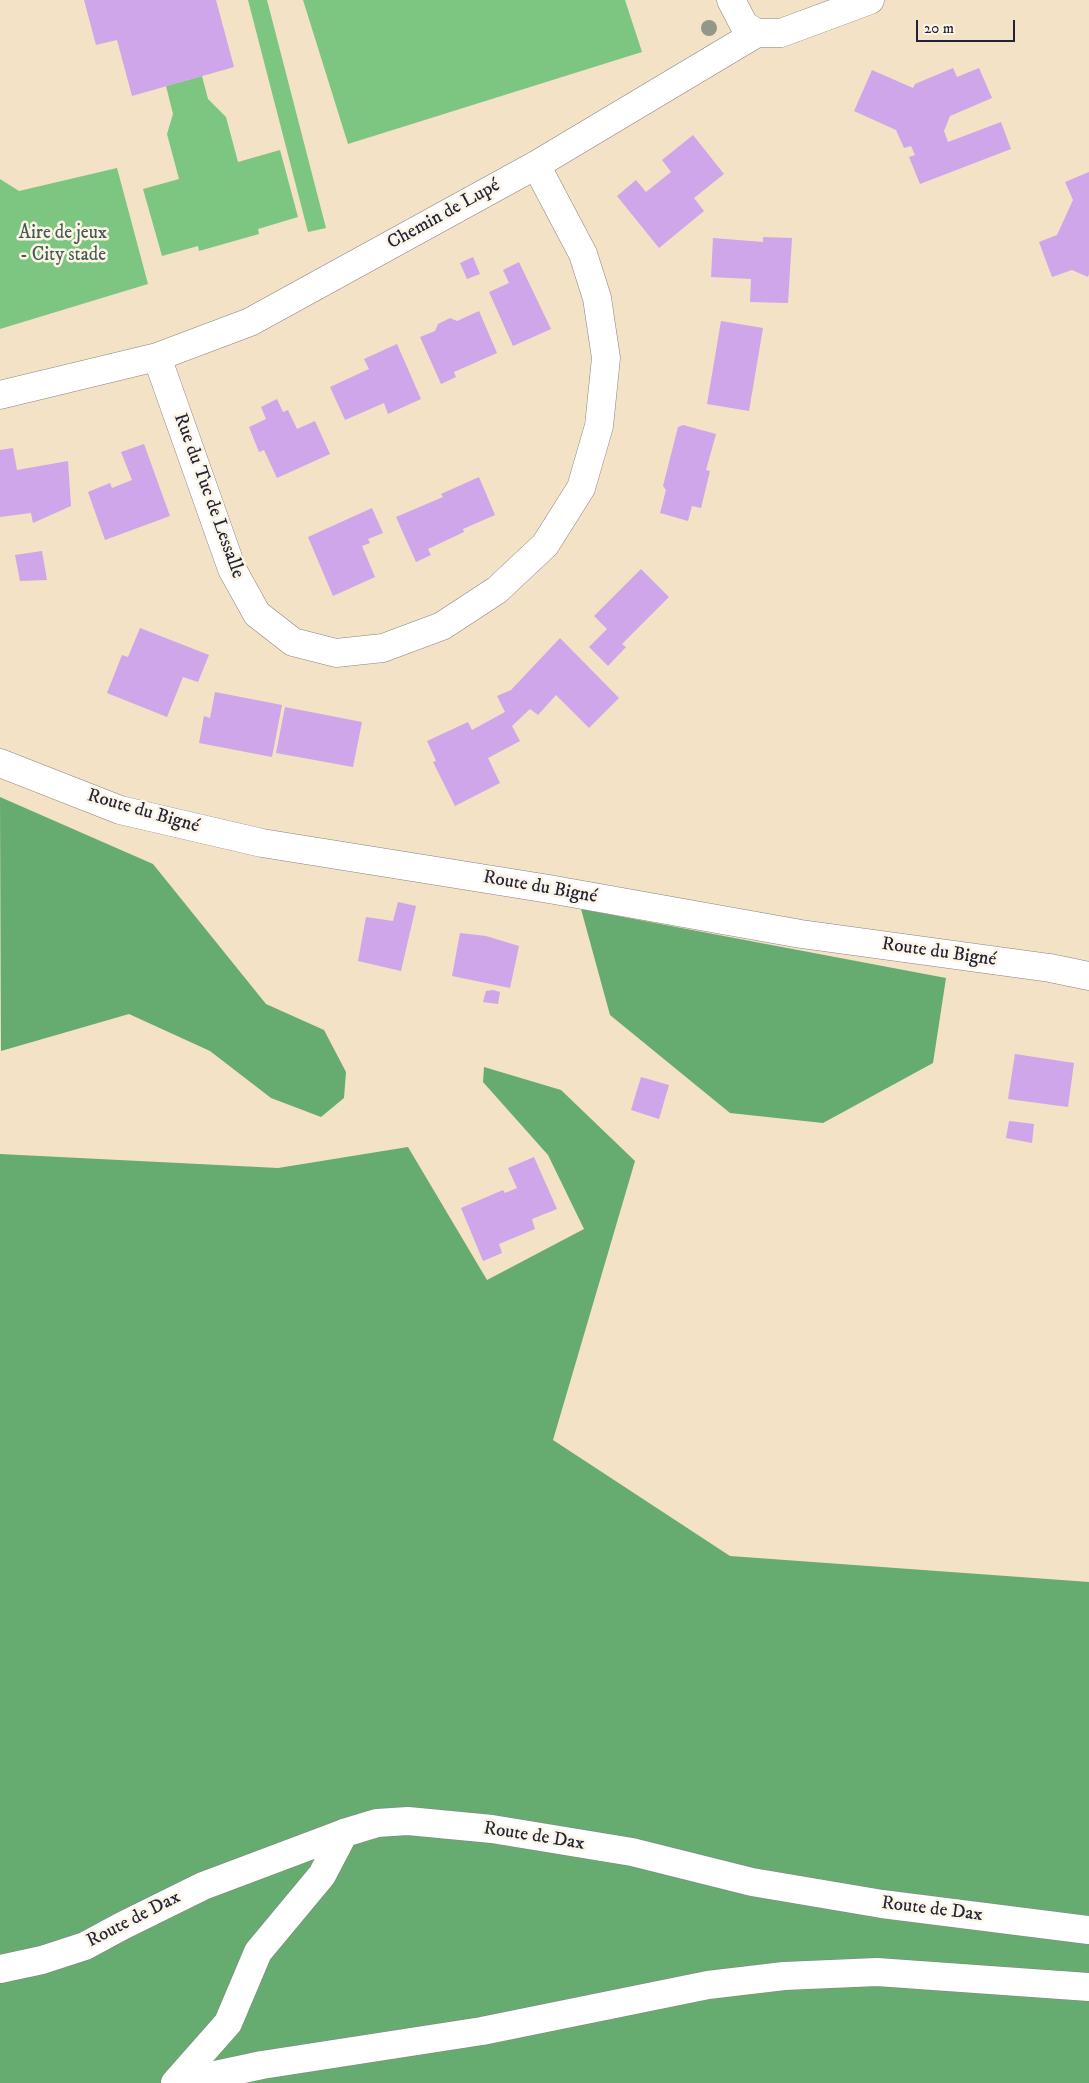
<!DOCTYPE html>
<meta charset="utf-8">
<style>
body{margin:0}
#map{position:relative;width:1089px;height:2083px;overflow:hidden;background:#f3e2c5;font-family:"IM FELL DW Pica",serif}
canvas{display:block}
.scale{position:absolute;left:916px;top:20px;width:99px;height:22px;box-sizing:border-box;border:2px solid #22223b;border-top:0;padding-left:6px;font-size:15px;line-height:18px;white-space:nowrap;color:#22223b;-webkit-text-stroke:4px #fcf5e5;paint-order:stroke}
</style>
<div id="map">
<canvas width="1089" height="2083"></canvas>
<div class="scale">20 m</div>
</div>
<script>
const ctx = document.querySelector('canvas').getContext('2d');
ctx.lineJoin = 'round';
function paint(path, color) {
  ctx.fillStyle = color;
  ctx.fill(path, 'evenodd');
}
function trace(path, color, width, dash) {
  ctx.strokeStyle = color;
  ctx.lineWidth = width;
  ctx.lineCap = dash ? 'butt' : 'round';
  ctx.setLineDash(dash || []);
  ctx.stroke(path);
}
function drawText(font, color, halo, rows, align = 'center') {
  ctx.font = font + ' "IM FELL DW Pica",serif';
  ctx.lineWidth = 5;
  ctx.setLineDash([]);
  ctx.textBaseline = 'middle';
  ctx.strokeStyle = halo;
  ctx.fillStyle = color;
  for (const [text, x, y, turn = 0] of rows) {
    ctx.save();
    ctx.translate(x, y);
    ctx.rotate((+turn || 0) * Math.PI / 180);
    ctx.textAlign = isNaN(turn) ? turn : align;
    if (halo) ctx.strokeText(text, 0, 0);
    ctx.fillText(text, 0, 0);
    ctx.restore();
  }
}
const green = new Path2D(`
 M248,0H267L326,228L308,232Z
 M303,0H625L642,52L348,144Z
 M202,76L208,99L226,117L238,162L280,150L298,217L258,229L259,234L199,251L198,246L162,256L143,189L179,179L167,134L173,114L166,86Z
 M117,168L148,284L0,329V179L19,191Z`);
const forest = new Path2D(`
 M0,797L153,864L266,1004L324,1030L346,1072L344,1098L321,1117L271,1098L210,1051L129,1014L1,1051Z
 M581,909L946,978L933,1063L823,1123L730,1113L610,1015Z
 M484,1067L561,1090L635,1161L553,1440L730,1556L1089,1582V2083H0V1154L278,1168L408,1147L487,1280L584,1229L548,1155L483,1082Z`);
const building = new Path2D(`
 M84,0H216L234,67L132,96L117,40L96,45Z
 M953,68L957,77L979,68L992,98L950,116L944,131L948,142L1001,122L1011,149L920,184L909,157L915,155L911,146L904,148L896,130L854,111L872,70L913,88L915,84Z
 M693,135L724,174L694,198L704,211L659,248L617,196L636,180L646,192L671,172L662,160Z
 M1089,172V274L1088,277L1072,270L1052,277L1039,242L1057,235L1073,200L1065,182Z
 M763,237L792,238L788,303L750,302L751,279L711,277L713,238L763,242Z
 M473,257L480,274L467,279L460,263Z
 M519,262L551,329L513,346L489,292L509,283L503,270Z
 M479,311L497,353L454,372L456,377L441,384L420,337L435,331L438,324L450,318L457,321Z
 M721,321L763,328L749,411L707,404Z
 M397,344L421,399L388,414L384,403L345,420L330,387L369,369L364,359Z
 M277,399L283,412L288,410L297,429L315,421L330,454L277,478L264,450L259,452L249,427L266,419L261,407Z
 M683,425L716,434L706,470L710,471L701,508L692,506L688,521L660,513L666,490L663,486L678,427Z
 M144,444L170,516L105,540L88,492L110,483L112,488L132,480L121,452Z
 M13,448L17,470L68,461L71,506L33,523L31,513L0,517V450Z
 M479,477L495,515L463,529L464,532L428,549L431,555L416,562L396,517L443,497L441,494Z
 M372,508L383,533L368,539L370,543L362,546L375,577L333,596L308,537Z
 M42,551L47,580L20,581L15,555Z
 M641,569L669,597L622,644L626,647L608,666L589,647L607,629L594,616Z
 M140,628L209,655L198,682L183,677L167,717L107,693L122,655L128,657Z
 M560,638L619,698L589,728L556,695L538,715L530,709L512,726L520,741L488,758L500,783L455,806L433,762L436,761L427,741L468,722L472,730L505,712L497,696L511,690Z
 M215,692L282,705L272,757L199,743L204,716L210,718Z
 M285,707L362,722L353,767L276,753Z
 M398,902L416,906L401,971L358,961L366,917L393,921Z
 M460,933L486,936L519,946L510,988L452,976Z
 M493,990L500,992L498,1004L483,1002L486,991Z
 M1015,1054L1074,1063L1068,1107L1008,1099Z
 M641,1077L669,1085L659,1119L631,1110Z
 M1009,1121L1034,1124L1032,1143L1006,1138Z
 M534,1157L557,1209L532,1219L535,1229L499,1244L502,1253L483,1261L461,1208L503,1190L505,1193L517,1188L508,1168Z`);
const minor = new Path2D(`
 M731,0L744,25L757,33
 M157,357L232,569L257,614L293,642L336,653L383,648L442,626L497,590L545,545L581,488L599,426L606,358L597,298L583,254L536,165
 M0,395L157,357L250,322L536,165L757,33H781L870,0
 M0,763L120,810L262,843L549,889L801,934L1050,968L1089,976
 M175,2083L228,2023L258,1952L322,1875L344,1833
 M178,2083L262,2065L482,2031L708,1985L784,1976L877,1972L1089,1987`);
const major = new Path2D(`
 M0,1969L42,1960L85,1946L122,1926L203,1886L344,1833L377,1823L408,1821L492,1829L632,1852L752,1882L882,1904L1089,1930`);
const trees = [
 [709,28]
];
const streetNames = [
 ["Chemin de Lupé",444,215,-29],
 ["Rue du Tuc de Lessalle",208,496,70],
 ["Route du Bigné",143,812,16],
 ["Route du Bigné",540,888,10],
 ["Route du Bigné",939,953,8],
 ["Route de Dax",534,1837,9],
 ["Route de Dax",932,1910,7],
 ["Route de Dax",134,1920,-27]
];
const parkNames = [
 ["Aire de jeux",63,234],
 ["- City stade",63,256]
];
paint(green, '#7dc682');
paint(forest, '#66ab70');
paint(building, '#cea6e9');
trace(minor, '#8a8280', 29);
trace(major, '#8a8280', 29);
trace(minor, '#fff', 28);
trace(major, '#fff', 28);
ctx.fillStyle = '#929887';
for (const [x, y] of trees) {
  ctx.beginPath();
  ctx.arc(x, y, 8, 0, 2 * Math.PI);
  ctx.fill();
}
drawText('19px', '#22223b', '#fcf5e5', streetNames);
drawText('19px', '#425b54', '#fcf5e5', parkNames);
</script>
